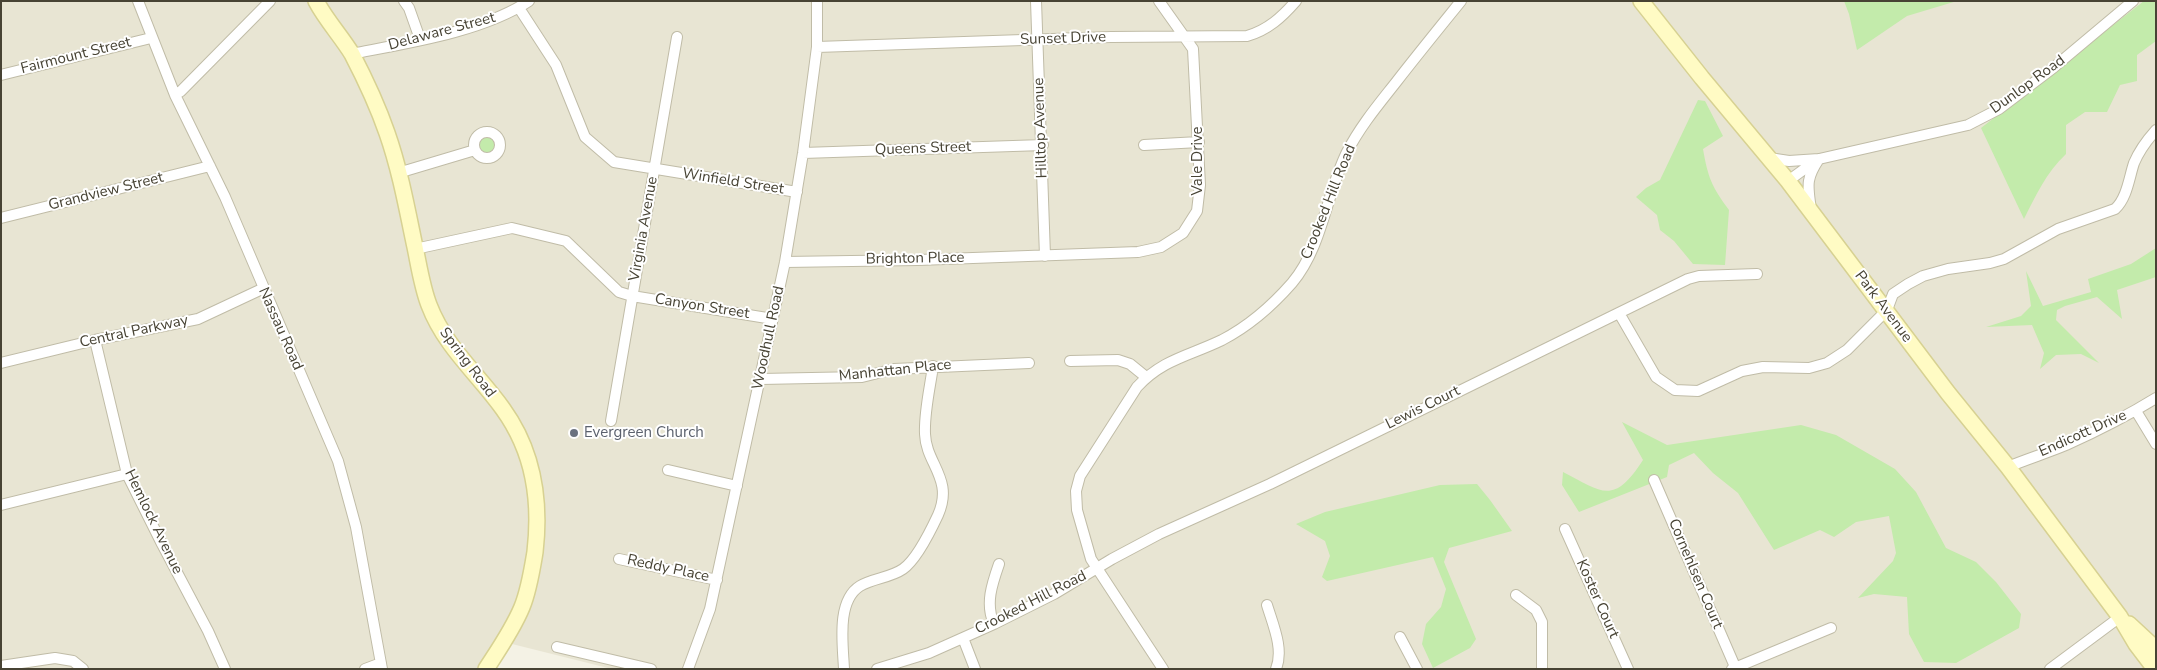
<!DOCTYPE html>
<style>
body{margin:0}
#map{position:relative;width:2157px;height:670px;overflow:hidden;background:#f4f2e5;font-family:"Nunito Sans",sans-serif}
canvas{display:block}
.frame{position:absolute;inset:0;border:2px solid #474334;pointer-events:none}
</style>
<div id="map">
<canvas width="2157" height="670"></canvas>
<div class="frame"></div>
</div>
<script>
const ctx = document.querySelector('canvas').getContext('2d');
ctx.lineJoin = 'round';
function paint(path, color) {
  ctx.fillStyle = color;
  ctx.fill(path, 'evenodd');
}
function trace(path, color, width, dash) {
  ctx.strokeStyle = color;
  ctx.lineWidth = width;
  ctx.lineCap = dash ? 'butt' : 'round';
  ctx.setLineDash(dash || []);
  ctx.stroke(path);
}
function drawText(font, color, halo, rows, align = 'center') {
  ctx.font = font + ' "Nunito Sans",sans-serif';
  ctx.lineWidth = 4;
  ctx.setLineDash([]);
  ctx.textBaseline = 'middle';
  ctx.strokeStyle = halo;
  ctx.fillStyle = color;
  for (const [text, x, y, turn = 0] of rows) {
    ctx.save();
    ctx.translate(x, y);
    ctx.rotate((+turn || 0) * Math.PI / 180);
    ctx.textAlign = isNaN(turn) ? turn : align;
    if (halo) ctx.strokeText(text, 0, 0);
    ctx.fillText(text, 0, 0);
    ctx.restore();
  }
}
const residential = new Path2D(`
 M1,1H2156V669H612L496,640L477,669H1Z`);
const green = new Path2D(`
 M1844,1H1957L1907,16L1857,50L1849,14Z
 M2144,1H2156V41L2137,55V81L2120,85L2107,112H2085L2066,125V154C2046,173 2036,195 2024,219L1981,128Z
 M1698,100L1705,101L1723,136L1703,149C1708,178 1712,187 1729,210L1725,265L1693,264L1674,241L1660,230L1657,215L1636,197L1646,188L1660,180Z
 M477 145a10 10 0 1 1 20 0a10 10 0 1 1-20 0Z
 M2156,248V277L2117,290L2122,319L2097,297L2065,306L2057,310L2056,320L2099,363L2081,354L2056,355L2040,369L2044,353L2032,325L1986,327L2021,316L2031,306L2026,271L2043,306L2091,292L2088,279L2131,264Z
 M1622,422L1667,445L1801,425L1836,435L1895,469L1916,492L1946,548L1976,562L1996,582L2021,614L2019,628L1956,663L1924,662L1909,634L1907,597L1874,594L1858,598L1893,561L1896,553L1889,516L1856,522L1834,537L1820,530L1774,550L1738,493L1713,473L1694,453L1669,465L1667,477L1579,512L1562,485L1563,472C1603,493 1614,505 1643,460Z
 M1477,484L1490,500L1512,531L1449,548L1444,562L1476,639L1470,648L1433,668L1422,644L1426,624L1441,607L1446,589L1433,557L1327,581L1322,577L1330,556L1325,541L1296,524L1325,512L1440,485Z`);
const minor = new Path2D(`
 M138,1L175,95L225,197L338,461L356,527L382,669
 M404,1L409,8L420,39
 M1036,1L1045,256
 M519,8L556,65L585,137L614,162L797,192
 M817,47L1111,37L1247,36C1268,30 1282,17 1296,1
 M351,54C407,43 482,32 529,1
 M1,75L151,38
 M175,95L181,91L270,1
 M474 145a13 13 0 1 1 26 0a13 13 0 1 1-26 0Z
 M1144,145L1199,142
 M803,153L1043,145
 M1769,158L1789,161L1819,159L1968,125L1999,109L2053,68L2133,1
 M398,173L475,150
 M1788,181L1814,162
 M1811,210C1808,186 1805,180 1819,159
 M1,218L210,166
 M415,249L512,228L566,241L619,292L632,296L773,319
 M785,262L918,260L1138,252L1161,247L1183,233L1197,211L1200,185L1193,49L1159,1
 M1619,313L1656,377L1675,390L1698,391L1742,371L1763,367L1809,368L1827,363L1847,350L1887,310L1893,294L1908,284L1923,276L1948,269L1990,263L2004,259L2058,229L2115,209C2127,198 2129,178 2134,163C2139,151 2147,140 2156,130
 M95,340L127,474L162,544L208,631L225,669
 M1070,361L1118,360L1130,364L1146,377
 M1,363L95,340L198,319L262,289
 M761,379L862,377L894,369L1029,363
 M2136,411L2156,444
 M611,421L677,37
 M2008,467C2027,459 2047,453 2066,445C2097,431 2127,416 2156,398
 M668,470L737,486
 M1654,480L1736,669
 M1,505L127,474
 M1565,529L1628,669
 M619,559L717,580
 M1516,595L1536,610L1542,622V669
 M1267,605C1273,625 1284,649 1276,669
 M994,624C985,604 992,584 999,564
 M1400,637L1417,669
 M963,638L975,669
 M557,647L651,669
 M1,666L55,658L73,661L83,669
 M365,669L381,663
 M688,669L710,609L785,262L803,153L817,47V1
 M844,669C843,645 836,601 860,586C873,578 890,578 903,569C916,560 931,530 938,515C954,479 926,464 925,434C924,412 930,388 933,366
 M877,669L929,653L994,624L1054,594L1112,559L1159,534L1270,484L1688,279L1699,276L1757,274
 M1163,669L1091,559L1077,510L1076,491L1080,476L1137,387C1163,359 1189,356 1222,340C1249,326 1271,307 1292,283C1323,246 1326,194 1347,152C1361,125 1379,104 1397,81C1418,54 1440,27 1461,1
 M1732,669L1831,628
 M2050,669L2120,617`);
const secondary = new Path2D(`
 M316,1C326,20 341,36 352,54C365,79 378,107 387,133C400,170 407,209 415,247C419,266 422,287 429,305C445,347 478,374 503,409C534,452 541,500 535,552C532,570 529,590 522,607C513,629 499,649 486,669
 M1641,1L1702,78L1788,181L1948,393L2008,467L2120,617L2136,644L2155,669
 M2129,624L2156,649`);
const markers = [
 [574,433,5,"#6b7280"]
];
const streetNames = [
 ["Delaware Street",442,32,-15],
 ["Sunset Drive",1063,39,-2],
 ["Fairmount Street",76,56,-14],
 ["Dunlop Road",2028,85,-36],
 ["Hilltop Avenue",1041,128,-92],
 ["Queens Street",923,149,-2],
 ["Vale Drive",1198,161,-90],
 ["Winfield Street",733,182,9],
 ["Grandview Street",106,192,-14],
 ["Crooked Hill Road",1329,202,-68],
 ["Virginia Avenue",644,229,-80],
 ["Brighton Place",915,259,-1],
 ["Canyon Street",702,307,9],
 ["Park Avenue",1883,307,53],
 ["Nassau Road",280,329,66],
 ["Central Parkway",134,332,-12],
 ["Woodhull Road",769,338,-78],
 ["Spring Road",467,363,53],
 ["Manhattan Place",895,371,-6],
 ["Lewis Court",1423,408,-26],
 ["Endicott Drive",2083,434,-24],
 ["Hemlock Avenue",153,522,64],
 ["Reddy Place",668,569,12],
 ["Cornehlsen Court",1695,574,67],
 ["Koster Court",1597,599,66],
 ["Crooked Hill Road",1031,603,-27]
];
const worshipNames = [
 ["Evergreen Church",584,433]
];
paint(residential, '#e8e5d3');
paint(green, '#c3ebab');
trace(minor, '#c0bca7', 12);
trace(secondary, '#d7d192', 18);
trace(minor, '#fff', 10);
trace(secondary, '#fffbc4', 15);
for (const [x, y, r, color] of markers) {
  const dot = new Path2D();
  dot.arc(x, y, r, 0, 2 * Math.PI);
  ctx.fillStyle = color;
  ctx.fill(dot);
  trace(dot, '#fff', 2);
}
drawText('15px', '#474334', '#fff', streetNames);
drawText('15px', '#5b616d', '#fff', worshipNames, 'left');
</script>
